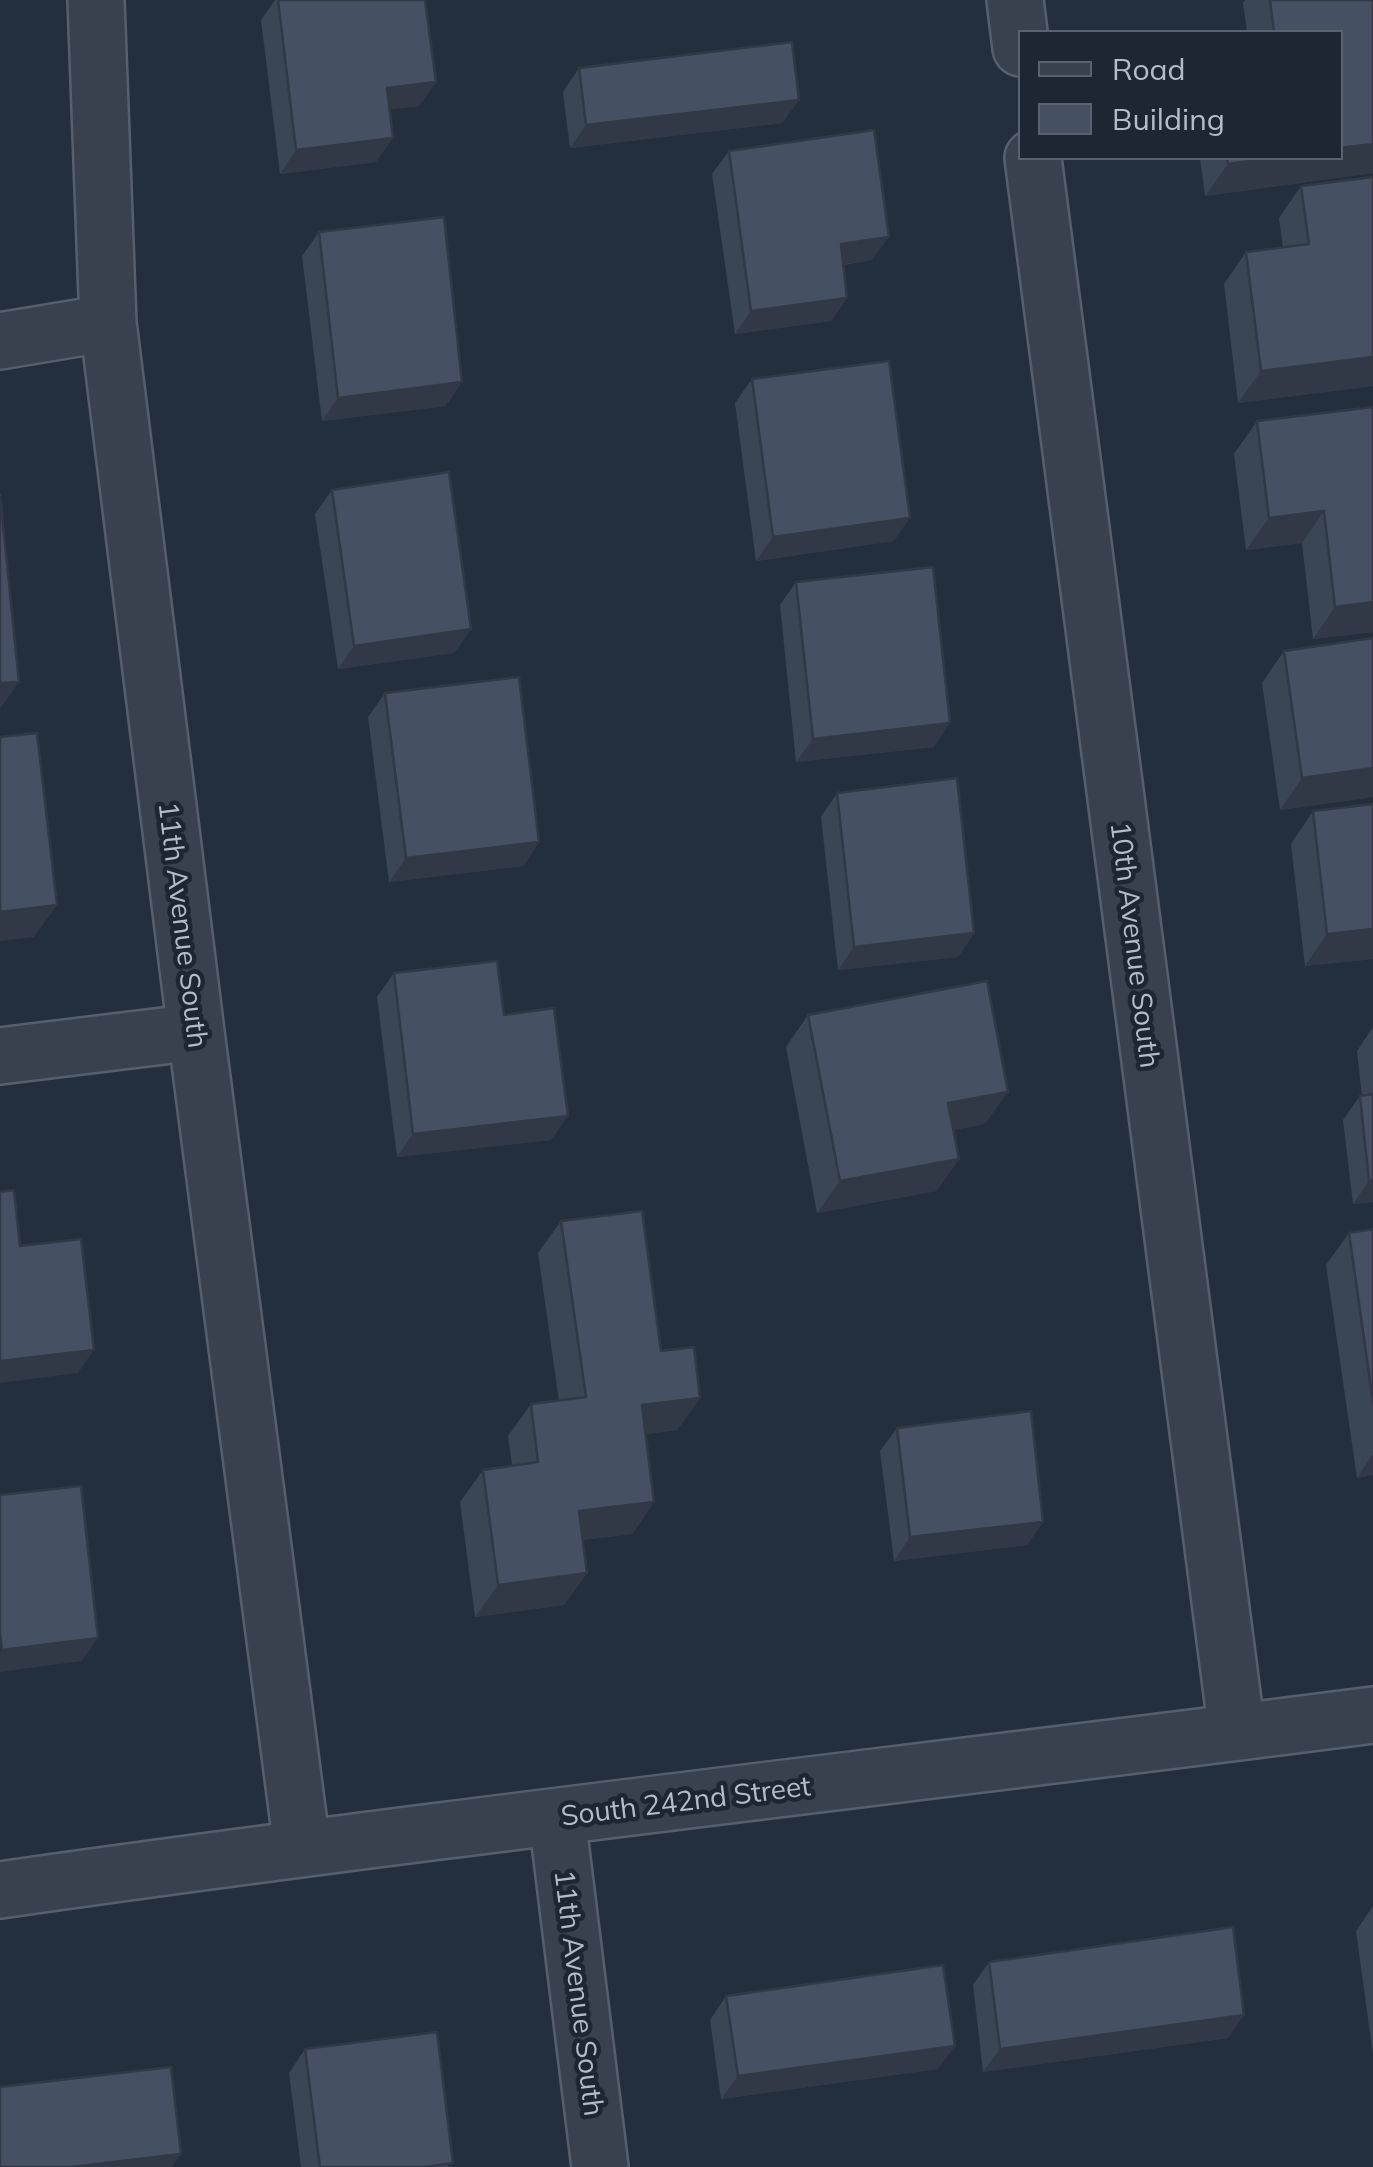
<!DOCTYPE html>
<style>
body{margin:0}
#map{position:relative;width:1373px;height:2167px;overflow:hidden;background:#242f3e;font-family:Mulish,sans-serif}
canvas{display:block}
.legend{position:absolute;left:1018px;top:30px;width:325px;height:130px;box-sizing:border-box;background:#1d2633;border:2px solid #59626f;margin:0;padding:12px 18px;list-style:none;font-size:30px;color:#b4bcc9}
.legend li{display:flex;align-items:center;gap:20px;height:50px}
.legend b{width:50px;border:2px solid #59626f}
</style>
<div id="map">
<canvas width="1373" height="2167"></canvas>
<ul class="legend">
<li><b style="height:12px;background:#38414e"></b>Road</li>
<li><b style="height:28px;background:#455162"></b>Building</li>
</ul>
</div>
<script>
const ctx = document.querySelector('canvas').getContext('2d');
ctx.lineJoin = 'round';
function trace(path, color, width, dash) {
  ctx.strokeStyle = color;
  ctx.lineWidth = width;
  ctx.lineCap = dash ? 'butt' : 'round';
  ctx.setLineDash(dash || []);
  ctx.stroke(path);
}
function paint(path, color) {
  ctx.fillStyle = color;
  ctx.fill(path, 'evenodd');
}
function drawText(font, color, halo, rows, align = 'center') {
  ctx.font = font + ' Mulish,sans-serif';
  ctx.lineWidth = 9;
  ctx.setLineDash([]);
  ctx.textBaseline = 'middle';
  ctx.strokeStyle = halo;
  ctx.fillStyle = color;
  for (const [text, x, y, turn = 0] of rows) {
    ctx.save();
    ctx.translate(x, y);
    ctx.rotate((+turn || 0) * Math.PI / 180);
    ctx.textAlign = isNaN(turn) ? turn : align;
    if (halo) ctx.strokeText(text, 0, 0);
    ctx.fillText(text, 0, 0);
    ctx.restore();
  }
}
const street = new Path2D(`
 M96,0L108,323L196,1032L302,1847
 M1015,0L1021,48
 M1033,158L1237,1732
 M0,341L108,323
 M0,1056L196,1032
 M557,1818L600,2167
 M0,1890C457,1825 915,1774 1373,1715`);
const wall = new Path2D(`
 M275,0H425L419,106L390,109L376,162L280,174L261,20Z
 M1245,0H1373V173L1205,196L1200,158H1340V32H1247L1243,3Z
 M579,68L799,100L782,123L570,148L563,92Z
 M729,151L872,260L843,265L847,298L831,321L735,334L712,174Z
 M1301,186L1373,386L1238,403L1224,284L1246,252L1283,248L1279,218Z
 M319,232L446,406L322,421L302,256Z
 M752,379L894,541L756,561L735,403Z
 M1373,407V632L1313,639L1302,543L1246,550L1234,454L1257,421Z
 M332,490L471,629L454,653L338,669L315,514Z
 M796,582L934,747L796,762L780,605Z
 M1284,651L1373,797L1280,810L1262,683Z
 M385,693L539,842L523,866L389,882L368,717Z
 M837,793L974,933L958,957L838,970L821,817Z
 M1373,804V959L1305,966L1291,844L1313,811Z
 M394,973L504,1015L551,1140L397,1157L377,997Z
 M808,1015L985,1124L953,1130L959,1159L936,1191L817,1213L786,1047Z
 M1373,1027V1202L1353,1204L1343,1120L1360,1096H1362L1357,1051Z
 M561,1221L700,1398L677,1430L646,1434L654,1502L632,1534L583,1540L587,1573L564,1605L475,1617L460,1502L483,1470L512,1465L508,1436L531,1404L559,1401L538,1253Z
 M1373,1229V1475L1357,1478L1326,1265L1349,1233Z
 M897,1428L1043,1522L1027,1545L894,1561L880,1451Z
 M1373,1906V2055L1356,1931Z
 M989,1962L1228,2038L983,2072L973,1985Z
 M726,1996L938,2069L721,2099L710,2020Z
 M305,2049L450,2167H301L289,2073Z`);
const shadedWall = new Path2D(`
 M436,82L419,106L371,112L387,88Z
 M799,100L782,123L570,148L586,125Z
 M393,138L376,162L280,174L296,150Z
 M1373,144V173L1205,196L1228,164L1272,158H1340V148Z
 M889,237L872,260L824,267L841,244Z
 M847,298L831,321L735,334L751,311Z
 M1373,357V386L1238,403L1261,371Z
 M462,382L446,406L322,421L338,398Z
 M1324,511L1302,543L1246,550L1269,518Z
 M910,518L894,541L756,561L773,537Z
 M1373,602V632L1313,639L1335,607Z
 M471,629L454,653L338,669L354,646Z
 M19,682L0,709V683Z
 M950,723L934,747L796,762L813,739Z
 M1373,768V797L1280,810L1302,778Z
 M539,842L523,866L389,882L406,858Z
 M57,905L34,937L0,941V912Z
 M1373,929V959L1305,966L1327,934Z
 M974,933L958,957L838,970L854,947Z
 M1008,1092L985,1124L926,1135L948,1103Z
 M568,1116L551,1140L397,1157L413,1134Z
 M959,1159L936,1191L817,1213L840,1181Z
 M1373,1180V1202L1353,1204L1369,1181Z
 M94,1350L78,1373L0,1383V1361Z
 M700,1398L677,1430L620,1437L642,1405Z
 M1373,1454V1475L1357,1478Z
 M654,1502L632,1534L557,1543L579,1511Z
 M1043,1522L1027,1545L894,1561L910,1537Z
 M587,1573L564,1605L475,1617L498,1585Z
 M98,1638L82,1661L0,1672V1652L2,1650Z
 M1244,2015L1228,2038L983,2072L1000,2049Z
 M955,2046L938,2069L721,2099L738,2076Z
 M181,2154L172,2167H71Z`);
const building = new Path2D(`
 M278,0H425L436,82L387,88L393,138L296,150Z
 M1270,0H1373V144L1340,148V32H1272H1274Z
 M792,42L799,100L586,125L579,68Z
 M874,130L889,237L841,244L847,298L751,311L729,151Z
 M1227,158H1272L1228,164Z
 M1373,177V357L1261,371L1246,252L1309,244L1301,186Z
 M444,217L462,382L338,398L319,232Z
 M889,361L910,518L773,537L752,379Z
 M1373,407V602L1335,607L1324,511L1269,518L1257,421Z
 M449,472L471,629L354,646L332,490Z
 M0,495L19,682L0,683Z
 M933,567L950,723L813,739L796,582Z
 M1373,638V768L1302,778L1284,651Z
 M519,677L539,842L406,858L385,693Z
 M37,733L57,905L0,912V737Z
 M957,778L974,933L854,947L837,793Z
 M1373,804V929L1327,934L1313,811Z
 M497,961L504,1015L554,1008L568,1116L413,1134L394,973Z
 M987,981L1008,1092L948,1103L959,1159L840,1181L808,1015Z
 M1373,1094V1180L1369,1181L1360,1096Z
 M14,1190L20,1246L81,1239L94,1350L0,1361V1192Z
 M642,1211L661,1351L694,1347L700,1398L642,1405L654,1502L579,1511L587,1573L498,1585L483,1470L538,1462L531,1404L586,1397L561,1221Z
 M1373,1229V1402L1349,1233Z
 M1031,1411L1043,1522L910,1537L897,1428Z
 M81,1486L98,1638L2,1650L0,1633V1495Z
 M1233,1927L1244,2015L1000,2049L989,1962Z
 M943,1965L955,2046L738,2076L726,1996Z
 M437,2032L453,2163L424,2167H320L305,2049Z
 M171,2067L181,2154L71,2167H0V2087Z`);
const streetNames = [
 ["11th Avenue South",182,925,83],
 ["10th Avenue South",1134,945,83],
 ["South 242nd Street",686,1802,-7],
 ["11th Avenue South",578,1993,83]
];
trace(street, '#565f6c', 60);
trace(street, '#38414e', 55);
paint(wall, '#3b4654');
paint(shadedWall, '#303945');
paint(building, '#455162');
trace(building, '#303945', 2.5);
drawText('28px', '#b4bcc9', '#1d2633', streetNames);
</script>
